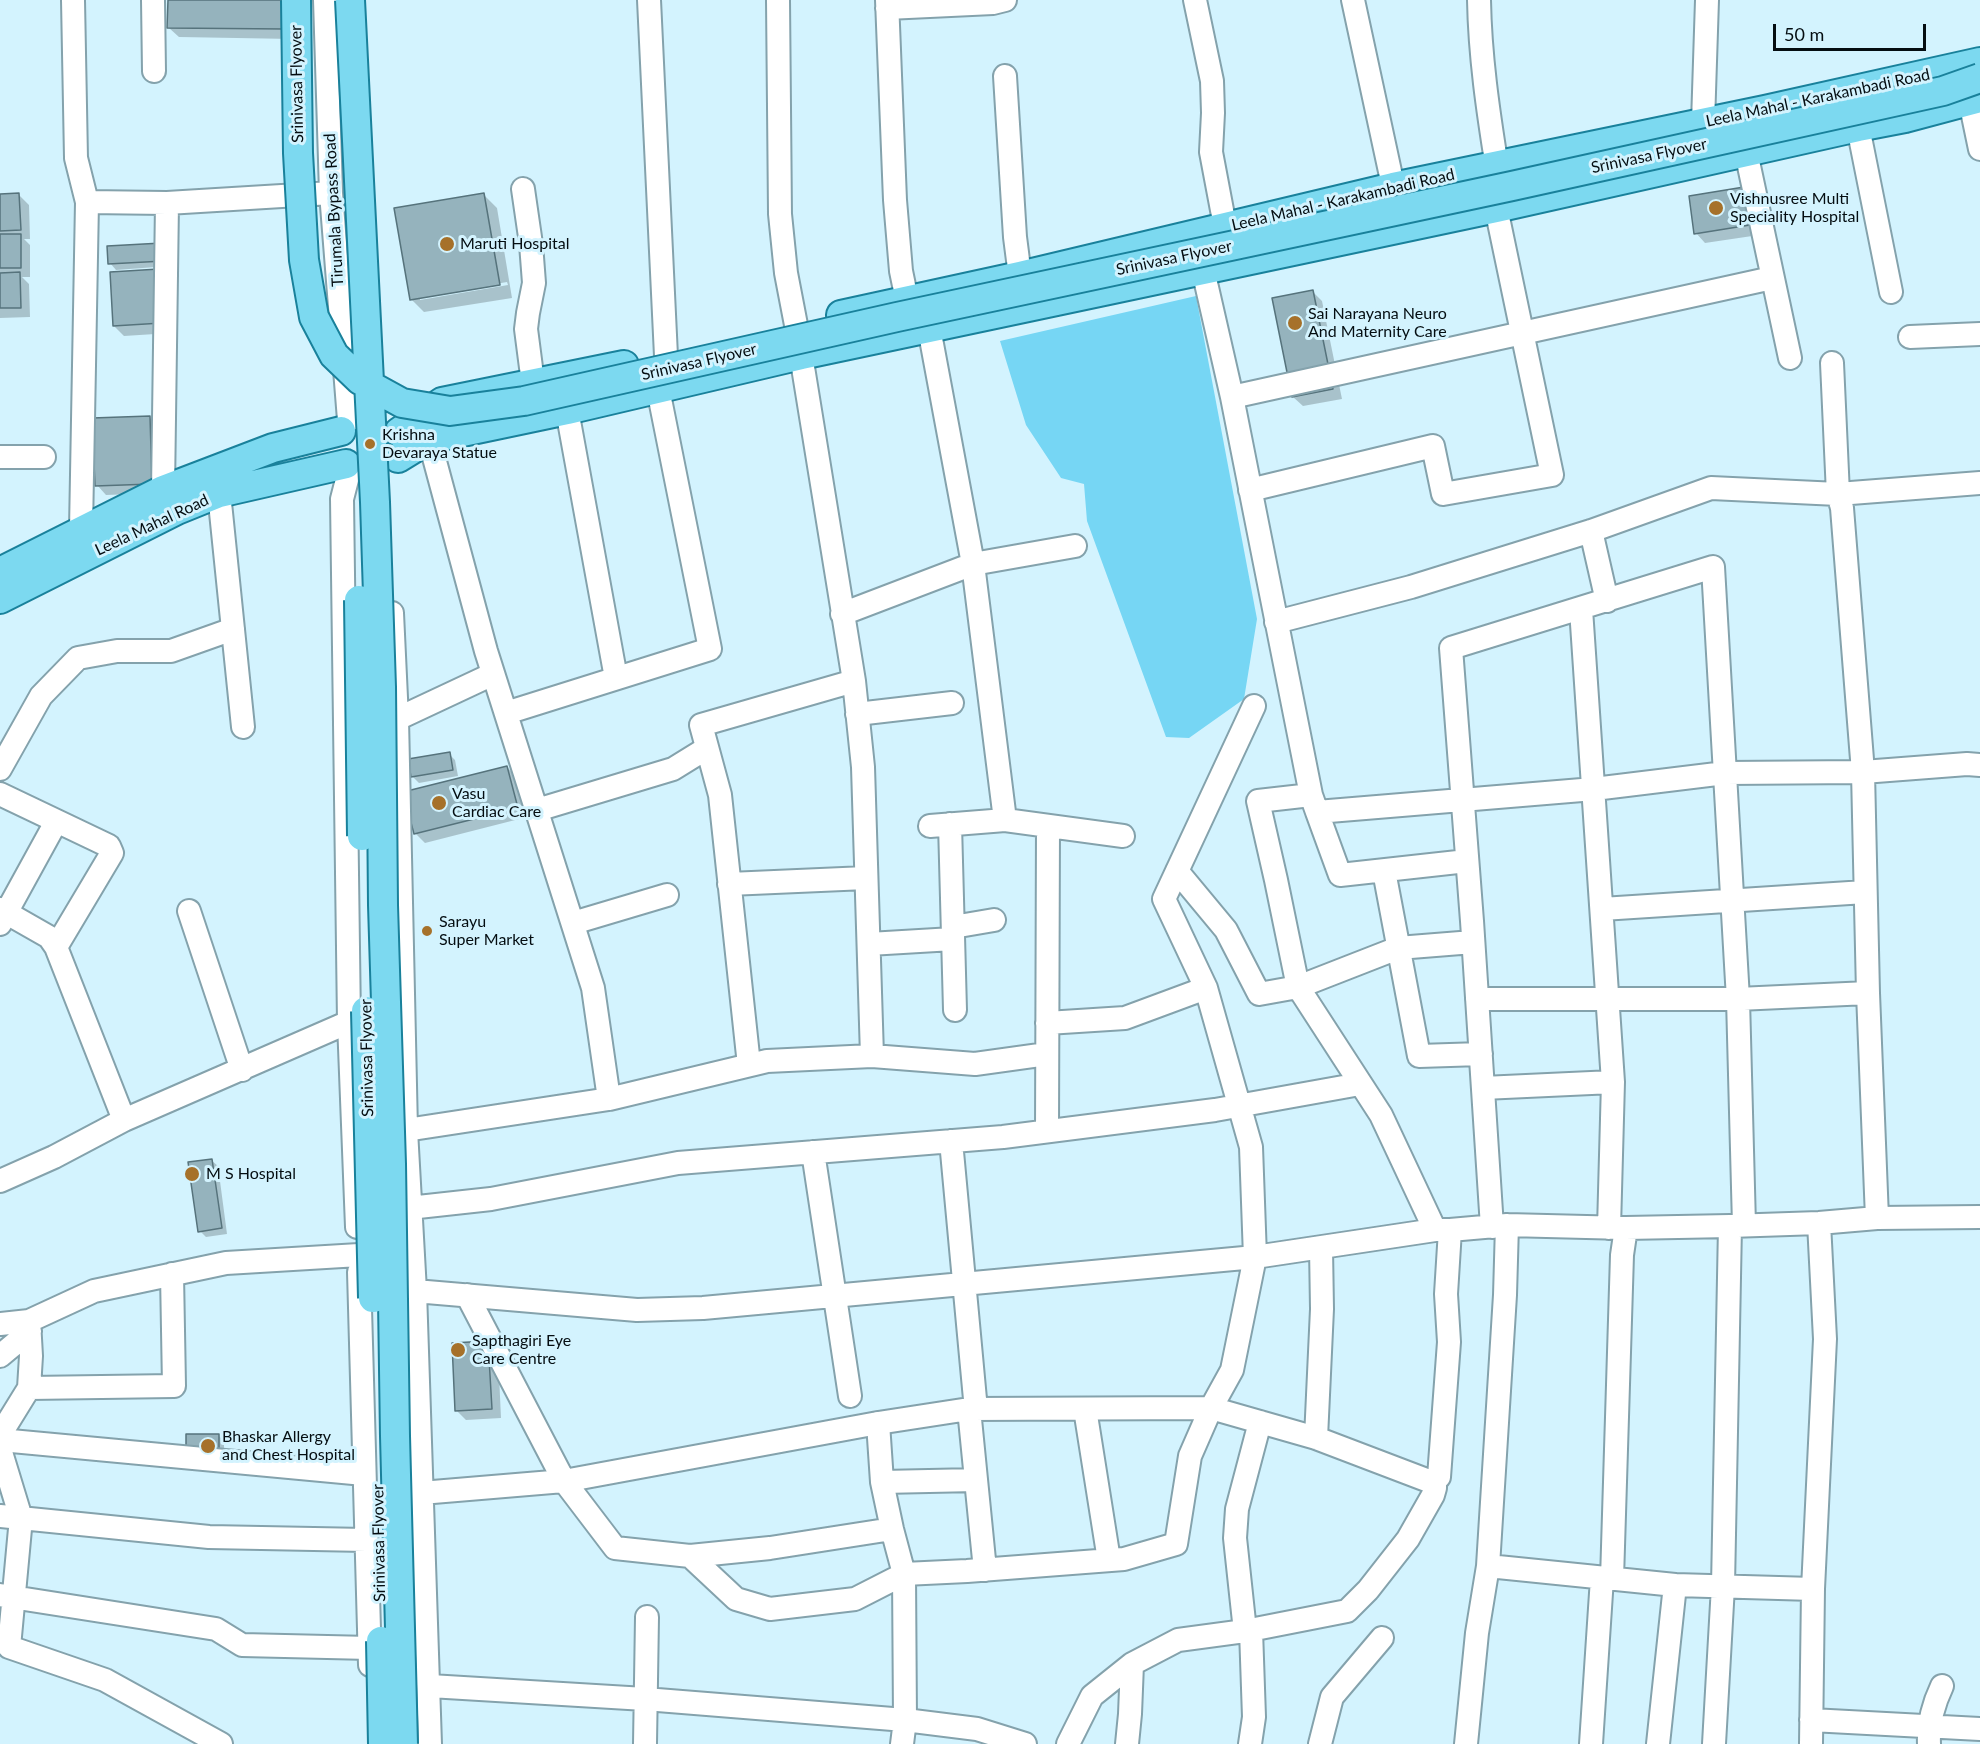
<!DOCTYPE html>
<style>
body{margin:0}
#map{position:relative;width:1980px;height:1744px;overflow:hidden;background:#d3f3fe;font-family:Lato,sans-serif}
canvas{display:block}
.scale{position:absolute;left:1773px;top:24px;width:153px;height:27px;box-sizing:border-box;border:3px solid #040d11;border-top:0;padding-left:8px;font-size:18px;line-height:21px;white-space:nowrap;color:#040d11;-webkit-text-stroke:4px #d3f3fe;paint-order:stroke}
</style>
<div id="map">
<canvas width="1980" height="1744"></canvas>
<div class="scale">50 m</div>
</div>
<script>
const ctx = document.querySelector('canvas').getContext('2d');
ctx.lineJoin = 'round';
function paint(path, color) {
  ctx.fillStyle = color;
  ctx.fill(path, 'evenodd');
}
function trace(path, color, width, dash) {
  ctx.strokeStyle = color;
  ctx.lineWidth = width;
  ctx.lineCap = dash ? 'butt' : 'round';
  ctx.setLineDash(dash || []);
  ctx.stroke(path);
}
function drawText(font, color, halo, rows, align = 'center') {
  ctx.font = font + ' Lato,sans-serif';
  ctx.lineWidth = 6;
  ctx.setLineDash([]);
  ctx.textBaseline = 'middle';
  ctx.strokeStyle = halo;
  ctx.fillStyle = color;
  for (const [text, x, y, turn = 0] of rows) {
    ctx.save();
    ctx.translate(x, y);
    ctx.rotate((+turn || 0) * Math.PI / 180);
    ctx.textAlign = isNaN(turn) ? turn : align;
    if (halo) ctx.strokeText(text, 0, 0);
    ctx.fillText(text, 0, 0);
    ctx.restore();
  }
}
const green = new Path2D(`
 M1196,296L1257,619L1244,699L1189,738L1166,737L1087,521L1084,484L1061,478L1026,425L1000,341Z`);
const shadow = new Path2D(`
 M169,0H294L293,39L179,37L169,28Z
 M1744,189L1759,235L1705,243L1696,233Z
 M19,195L29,205L30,239H24L30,245V277H22L29,284L30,317L0,318V196Z
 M484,195L497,208L512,298L424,312L411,299ZM507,282L508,285L420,300V297Z
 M168,250L169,266L116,270L110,263Z
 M168,280L171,333L124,336L114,326Z
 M1313,292L1322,301L1342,399L1303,406L1293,397Z
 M149,417L159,427L161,493L106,495L97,485Z
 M449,754L455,760L458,776L419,783L412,776Z
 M507,767L517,777L527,817L425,843L415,833Z
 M211,1160L218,1166L227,1234L206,1237L200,1231Z
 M488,1343L498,1353L501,1418L466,1420L456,1410Z
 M187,1435H218L224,1441V1462Z`);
const building = new Path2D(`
 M168,0H285L284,29L167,28Z
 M1744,187L1750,225L1694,234L1689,196Z
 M19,193L21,230L0,231V194Z
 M484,193L500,285L410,300L394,208Z
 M0,234H21V268H0Z
 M162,243L164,261L108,264L107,246Z
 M159,269L162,323L113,326L110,272Z
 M20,272L21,308H0V273Z
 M1313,290L1333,389L1292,397L1272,298Z
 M150,416L152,484L95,486L92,418Z
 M450,752L453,770L411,777L408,759Z
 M507,766L518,808L414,834L403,792Z
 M212,1159L222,1228L198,1232L188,1162Z
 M488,1341L492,1409L455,1411L452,1343Z
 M186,1434H219V1457H186Z`);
const minor = new Path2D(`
 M73,0L76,158L87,202L81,529
 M153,0L154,71
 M325,0L331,193L349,420
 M649,0L666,356
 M778,0L780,214L786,273L796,325
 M887,0L895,200L901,271L907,300
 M1195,0L1212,81L1213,113L1211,152L1225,226
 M1353,0L1397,204
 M1479,0C1480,56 1488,111 1497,167
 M887,8L993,3L1005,0
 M1005,76L1015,237L1020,276
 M1970,101L1980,149
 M1703,123L1707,0
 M1858,127L1891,292
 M1746,152L1790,358
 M523,189L531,244L534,283L528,313L526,329L533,383
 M87,202L167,203L331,193
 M1203,270L1232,397L1311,795L1317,812L1594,789L1725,773L1863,772L1967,764L1980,765
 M929,328L973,564L1005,820
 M1910,337L1980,334
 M801,355L854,681L863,767L872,1056
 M1832,363L1838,494L1842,508L1863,772L1868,993L1877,1218
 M1232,397L1772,278
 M567,410L616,678
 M429,439L486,651L593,988L609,1099
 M0,457H44
 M350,468L342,499L349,1022L357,1227
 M163,490L167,203
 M1250,490L1433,446L1443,494L1552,475L1496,208
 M219,493L243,727
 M1591,531L1607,601
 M1581,609L1613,1082
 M392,613L397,719L406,1130L415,1291L430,1744
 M842,614L973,564L1075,546
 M1276,622L1411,587L1591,531L1711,488L1838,494L1980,483
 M506,713L710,649L658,389
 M857,714L952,703
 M397,719L493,674
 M0,769L41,696L78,658L117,651H171L233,629
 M0,794L109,846L112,853L56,947
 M1311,795L1258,801L1276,880L1298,987L1381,1115L1435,1230
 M537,810L673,769L707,748
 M1317,812L1340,875L1467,861
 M950,824L955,1010
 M930,826L1005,820L1123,836
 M1177,871L1226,930L1259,994L1298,987L1398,948L1473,942
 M1384,871L1419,1056L1481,1054
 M729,884L866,878
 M0,909L49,937L56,947L124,1120
 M1602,909L1865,892
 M189,911L242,1070
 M573,923L667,895
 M0,924L56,822
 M953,927L994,920
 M869,944L953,939
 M1477,999H1738L1868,993
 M1047,1023L1125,1018L1206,988
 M749,1065L720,795L701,725L854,681
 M1483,1088L1613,1082L1609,1228
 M406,1130L609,1099L767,1061L872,1056L975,1064L1047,1054
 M1047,1131L1048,826
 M951,1141L976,1410
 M813,1152L850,1396
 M0,1181L54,1157L124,1120L349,1022
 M409,1208L491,1199L678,1163L1003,1137L1215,1110L1360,1084
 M1492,1227L1472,921L1451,648L1713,567L1738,999L1744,1225
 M359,1272L370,1665
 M415,1291L637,1310L703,1308L1255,1257L1435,1230H1450L1507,1225L1626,1228L1730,1226L1819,1223L1877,1218L1980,1217
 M467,1295L564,1481L615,1548L690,1556L770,1548L892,1529
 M0,1324L29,1321L94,1291L226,1263L359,1255
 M0,1356L30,1331
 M29,1388L174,1386L172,1274
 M969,1409L985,1570
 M1085,1409L1109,1560
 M878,1423L882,1482L892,1529L904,1574L905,1720L902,1744
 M0,1435L29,1388L31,1356L29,1321
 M1316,1438L1322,1309L1321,1248
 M0,1440L364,1474
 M0,1449L21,1518L9,1647L105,1680L221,1744
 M882,1482L976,1480
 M421,1493L564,1481L878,1423L969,1409L1211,1408L1316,1438L1429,1481L1435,1480L1439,1477L1449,1342L1446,1294L1450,1230
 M0,1516L209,1537L366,1540
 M690,1556L736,1599L770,1609L855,1599L904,1574L967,1571L1124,1559L1176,1544L1190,1456L1211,1408L1232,1370L1255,1257L1251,1147L1206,988L1164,899L1254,706
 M1488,1566L1675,1585L1813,1589L1825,1339L1819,1223
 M1612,1579L1622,1255L1626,1228
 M0,1595L216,1629L242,1645L370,1648
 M1245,1631L1235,1538L1237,1509L1260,1422
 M430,1686L645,1699L905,1720L977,1729L1025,1744
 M1811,1720L1980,1729
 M645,1744L647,1617
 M1068,1744L1092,1696L1132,1664L1178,1640L1245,1631L1347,1611L1368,1590L1408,1539L1433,1495L1435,1488V1480
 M1127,1744L1130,1714L1132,1664
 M1250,1744L1254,1717L1251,1630
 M1320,1744L1332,1697L1382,1638
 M1466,1744L1477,1633L1488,1566L1505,1295L1507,1225
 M1591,1744L1602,1578
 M1658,1744L1675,1585
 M1714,1744L1723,1586L1730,1226
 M1811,1744L1813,1589
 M1929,1744C1928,1723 1933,1705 1942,1686`);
const major = new Path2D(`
 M841,315L1020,276L1393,187L1765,110L1980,62
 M399,432L442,402L624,365
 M398,458L429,439L567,410L801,355L1496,208L1858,127L1905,118L1980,98
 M0,572L163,490L273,448L341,431
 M0,599L177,510L219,493L346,464`);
const majorBridge = new Path2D(`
 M296,0L298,153L304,260L314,317L334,355L360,380L402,403L450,411L524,401L897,317L1512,186L1943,91L1980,78
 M350,0L375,502L381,687L383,905L391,1164L395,1436L403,1744
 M359,600L362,836
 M366,1011L373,1298
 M381,1641L383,1744`);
const markers = [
 [1716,208,8,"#a6712a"],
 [447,244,8,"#a6712a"],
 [1295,323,8,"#a6712a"],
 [370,444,6,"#a6712a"],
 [439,803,8,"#a6712a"],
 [427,931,6,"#a6712a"],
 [192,1174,8,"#a6712a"],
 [458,1350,8,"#a6712a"],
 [208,1446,8,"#a6712a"]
];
const streetNames = [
 ["Srinivasa Flyover",297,84,-91],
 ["Leela Mahal - Karakambadi Road",1818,98,-12],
 ["Srinivasa Flyover",1649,156,-12],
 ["Leela Mahal - Karakambadi Road",1343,200,-13],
 ["Tirumala Bypass Road",334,210,-93],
 ["Srinivasa Flyover",1174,258,-12],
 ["Srinivasa Flyover",699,362,-13],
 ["Leela Mahal Road",152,525,-25],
 ["Srinivasa Flyover",367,1058,-91],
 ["Srinivasa Flyover",379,1543,-91]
];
const poiNames = [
 ["Vishnusree Multi",1730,199],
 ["Speciality Hospital",1730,217],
 ["Maruti Hospital",460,244],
 ["Sai Narayana Neuro",1308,314],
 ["And Maternity Care",1308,332],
 ["Krishna",382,435],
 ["Devaraya Statue",382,453],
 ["Vasu",452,794],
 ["Cardiac Care",452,812],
 ["Sarayu",439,922],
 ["Super Market",439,940],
 ["M S Hospital",206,1174],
 ["Sapthagiri Eye",472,1341],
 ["Care Centre",472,1359],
 ["Bhaskar Allergy",222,1437],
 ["and Chest Hospital",222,1455]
];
paint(green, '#76d6f4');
paint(shadow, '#0003');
paint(building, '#95b3bd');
trace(building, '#56737c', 1.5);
trace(minor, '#84a2ac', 26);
trace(major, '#19819b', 32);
trace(minor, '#fff', 22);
trace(major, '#7cd9f0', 28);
trace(majorBridge, '#19819b', 32, []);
trace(majorBridge, '#7cd9f0', 28);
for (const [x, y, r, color] of markers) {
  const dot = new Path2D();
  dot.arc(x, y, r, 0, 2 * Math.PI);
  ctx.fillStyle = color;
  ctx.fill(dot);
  trace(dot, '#d3f3fe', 2);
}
drawText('16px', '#040d11', '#d3f3fe', streetNames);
drawText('16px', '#040d11', '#d3f3fe', poiNames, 'left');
</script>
